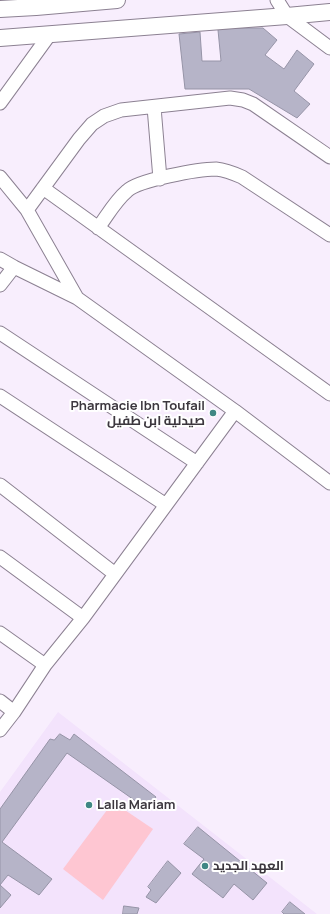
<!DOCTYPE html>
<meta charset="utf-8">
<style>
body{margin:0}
canvas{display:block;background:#f8eefd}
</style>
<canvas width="330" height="914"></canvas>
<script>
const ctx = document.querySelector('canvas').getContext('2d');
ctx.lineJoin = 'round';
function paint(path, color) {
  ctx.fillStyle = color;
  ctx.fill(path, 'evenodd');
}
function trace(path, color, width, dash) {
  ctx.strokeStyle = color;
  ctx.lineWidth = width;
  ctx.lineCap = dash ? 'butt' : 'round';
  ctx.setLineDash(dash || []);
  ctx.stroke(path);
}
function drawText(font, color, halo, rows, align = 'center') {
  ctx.font = font + ' Manrope,Cairo,sans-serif';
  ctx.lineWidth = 4;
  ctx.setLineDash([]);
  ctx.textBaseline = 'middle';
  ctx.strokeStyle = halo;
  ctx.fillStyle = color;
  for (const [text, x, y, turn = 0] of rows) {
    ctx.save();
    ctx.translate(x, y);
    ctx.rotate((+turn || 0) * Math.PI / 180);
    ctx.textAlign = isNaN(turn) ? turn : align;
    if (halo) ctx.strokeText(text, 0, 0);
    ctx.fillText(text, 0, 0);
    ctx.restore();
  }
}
const built = new Path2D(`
 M58,712L317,914H0V792Z`);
const green = new Path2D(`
 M113,802L153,829L103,900L63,869Z`);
const building = new Path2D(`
 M234,28H263L277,40L265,55L284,69L297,50L314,64L294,91L310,104L297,118L249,89H185L179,34L200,32L202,61H221L218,30Z
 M60,734L70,740L74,734L156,797L147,809L67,753L2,842L52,879L39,895L8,875L0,885L11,895L0,908V809L50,739L54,740Z
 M198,827L267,883L253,900L234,884L223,898L192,874L204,859L184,844Z
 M168,861L181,873L156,903L146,897L151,890L148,887Z
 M290,902L305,914H284L282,912Z
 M124,906L139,908L137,914H123Z`);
const minor = new Path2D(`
 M277,0L287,16L330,48
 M0,103L50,34
 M154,107L160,179
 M0,177L27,210L77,298
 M43,188L330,394
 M27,210L79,139L92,124L104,116L121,110L230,98L243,100L253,104L330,157
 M98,228C107,216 115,201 127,191C138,180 199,169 216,169C226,170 233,173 242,177L330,235
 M0,259L14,267L77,298L235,411L330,483
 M0,285L14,267
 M0,333L197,463
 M0,396L166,505
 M0,485L115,574
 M0,557L83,618
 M0,633L45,665
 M0,701L14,712
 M0,730L14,712L45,665L83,618L235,411`);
const tertiary = new Path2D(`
 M0,9L36,7L117,0
 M0,38L287,16L330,12`);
const markers = [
 [213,413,4,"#3f8784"],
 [89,805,4,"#3f8784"],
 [205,866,4,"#3f8784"]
];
const poiNames = [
 ["Pharmacie Ibn Toufail",205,406,"right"],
 ["صيدلية ابن طفيل",205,421,"right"],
 ["Lalla Mariam",97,805],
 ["العهد الجديد",213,866]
];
paint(built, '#f3e3fc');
paint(green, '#fec6d2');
paint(building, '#b6b4c8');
trace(building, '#9694a7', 1);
trace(minor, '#8c8192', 15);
trace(tertiary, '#8c8192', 18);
trace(minor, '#fff', 13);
trace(tertiary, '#fff', 16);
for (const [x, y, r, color] of markers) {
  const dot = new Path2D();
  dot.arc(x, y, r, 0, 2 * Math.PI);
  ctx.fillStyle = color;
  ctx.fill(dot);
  trace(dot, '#fff', 1.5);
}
drawText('bold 13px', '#3c373e', '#fff', poiNames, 'left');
</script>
